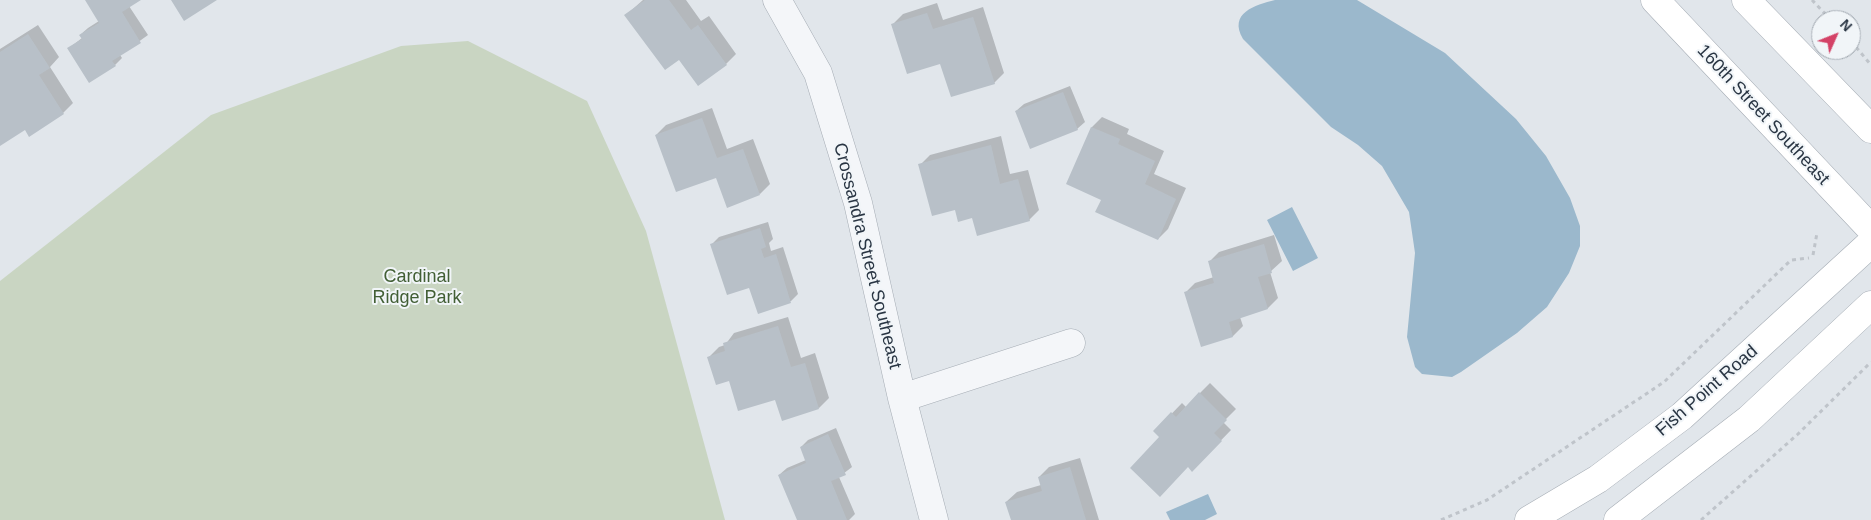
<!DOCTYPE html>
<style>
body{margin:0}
#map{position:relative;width:1871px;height:520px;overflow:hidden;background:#e1e6eb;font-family:Helvetica,sans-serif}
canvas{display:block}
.north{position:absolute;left:1811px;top:10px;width:50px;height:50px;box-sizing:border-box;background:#f1f5f8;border:1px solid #a1a8b0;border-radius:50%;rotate:46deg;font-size:14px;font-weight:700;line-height:20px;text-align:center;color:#293543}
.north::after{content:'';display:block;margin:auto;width:18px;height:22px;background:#d44267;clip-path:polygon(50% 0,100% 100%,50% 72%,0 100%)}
</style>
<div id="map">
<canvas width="1871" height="520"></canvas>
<div class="north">N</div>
</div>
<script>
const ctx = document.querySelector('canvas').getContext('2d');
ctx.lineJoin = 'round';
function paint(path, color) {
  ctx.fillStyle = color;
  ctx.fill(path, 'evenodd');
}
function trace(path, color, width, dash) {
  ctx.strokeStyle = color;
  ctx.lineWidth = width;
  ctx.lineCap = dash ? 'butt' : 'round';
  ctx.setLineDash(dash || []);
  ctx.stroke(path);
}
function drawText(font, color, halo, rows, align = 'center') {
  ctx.font = font + ' Helvetica,sans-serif';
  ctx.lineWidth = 4;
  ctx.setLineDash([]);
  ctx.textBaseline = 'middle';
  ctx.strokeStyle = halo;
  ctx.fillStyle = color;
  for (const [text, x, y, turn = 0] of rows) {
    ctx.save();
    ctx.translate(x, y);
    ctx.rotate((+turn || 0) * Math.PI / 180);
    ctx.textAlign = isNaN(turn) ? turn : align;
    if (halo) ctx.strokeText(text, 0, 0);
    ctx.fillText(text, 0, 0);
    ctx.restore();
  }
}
const green = new Path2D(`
 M468,41L587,101L646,231L725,520H0V281L211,115L401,46Z`);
const water = new Path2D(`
 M1275,0H1357L1445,53L1516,119L1546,156L1570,198L1580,226V246L1569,273L1547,307L1517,333L1461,372L1452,377L1422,374L1415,367L1407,337L1415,253L1409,212L1382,166L1358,145L1331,127L1243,39C1228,13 1255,5 1275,0Z
 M1292,207L1318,258L1293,271L1267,220Z
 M1208,494L1217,514L1205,520H1170L1166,512Z`);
const shadow = new Path2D(`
 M87,0H138L129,6L148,35L120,55L122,58L115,65L69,48L82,38L80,35L88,28L99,21Z
 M643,0H686L701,21L709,16L736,54L726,64L680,58L626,15Z
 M937,3L943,20L983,7L1004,73L994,83L941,62L893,24L903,14Z
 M38,25L59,57L50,67L73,103L63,113L25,128L0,145V49Z
 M1070,86L1085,122L1077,129L1016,111L1024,104Z
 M712,108L727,149L753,139L770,184L760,194L716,176L656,135L666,125Z
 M1102,117L1129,129L1127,134L1164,151L1154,174L1186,188L1168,229L1158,239L1103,199L1068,184L1092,127Z
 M1001,136L1010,174L1028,170L1039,210L1029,220L973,217L956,208L920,165L930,155Z
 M768,222L773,239L769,243L771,251L783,247L798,294L791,301L758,312L750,287L712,244L719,237Z
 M1274,235L1282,261L1270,272L1278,298L1268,308L1240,317L1243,326L1233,336L1202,345L1185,293L1195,283L1214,277L1209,262L1219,252Z
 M788,317L801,358L815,353L829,398L819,408L776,398L730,379L709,357L719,347L725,345L734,333Z
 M1210,383L1236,409L1223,422L1231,430L1202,460L1155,431L1182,403L1186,407Z
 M836,428L852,467L839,477L855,514L849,520H798L779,475L787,468L806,460L801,447L808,440Z
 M1080,458L1099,520H1012L1006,502L1017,492L1041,485L1039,477L1049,467Z`);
const building = new Path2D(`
 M85,0H141L122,12L141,43L112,61L116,66L89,83L67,48L82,39L79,35L99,23Z
 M171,0H217L184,21Z
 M645,0H669L691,30L698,25L727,65L698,86L679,60L665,70L624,15Z
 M927,13L933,29L973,17L995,84L951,97L940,64L907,74L891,24Z
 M28,34L50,68L39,75L64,114L29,137L25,130L0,146V52Z
 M1063,92L1078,130L1030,149L1015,111Z
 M702,118L717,158L743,149L760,195L727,208L716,178L676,192L655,135Z
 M1091,127L1120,139L1118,144L1155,161L1145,184L1176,199L1158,240L1095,212L1101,200L1066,184Z
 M991,145L1000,184L1018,179L1030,221L977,236L972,218L958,222L955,210L932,216L918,164Z
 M760,228L766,247L761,249L764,258L776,254L791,303L758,314L749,288L727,295L710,244Z
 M1264,244L1272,273L1258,277L1268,309L1229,322L1233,337L1201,347L1184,292L1214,283L1208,261Z
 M778,326L791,367L805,363L819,409L782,421L775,400L738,411L729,381L716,385L707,357L725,351L723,343Z
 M1199,392L1227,420L1214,433L1222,441L1192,472L1188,467L1160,497L1130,468L1159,437L1153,431L1171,412L1176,417Z
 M828,434L846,475L831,481L847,520H797L778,475L806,463L800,447Z
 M1070,467L1086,520H1011L1005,502L1042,491L1038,477Z`);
const path = new Path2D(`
 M1812,0L1831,20
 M1851,41L1871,65
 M1813,255L1817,233
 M1441,520L1487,500L1664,382L1791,260L1809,258
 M1701,520L1798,434L1871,362`);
const street = new Path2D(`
 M777,0L818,73L858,203L902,398L934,520
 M902,398L1071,343`);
const secondary = new Path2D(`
 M1655,0L1871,229
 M1746,0L1871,129
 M1529,520L1598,479L1682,416L1871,243
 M1618,520L1749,419L1871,305`);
const streetNames = [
 ["160th Street Southeast",1763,115,47],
 ["Crossandra Street Southeast",867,256,76],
 ["Fish Point Road",1707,391,-41]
];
const parkNames = [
 ["Cardinal",417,277],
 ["Ridge Park",417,298]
];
paint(green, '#c9d5c2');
paint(water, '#9bb8cc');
paint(shadow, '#0003');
paint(building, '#b8c0c8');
trace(street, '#a6adb5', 29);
trace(secondary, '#a6adb5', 29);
trace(path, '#bfc4ca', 3, [4, 4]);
trace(street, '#f4f6f9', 28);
trace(secondary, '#fff', 28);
drawText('18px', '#293543', '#f1f5f8', streetNames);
drawText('18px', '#425f35', '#f1f5f8', parkNames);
</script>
